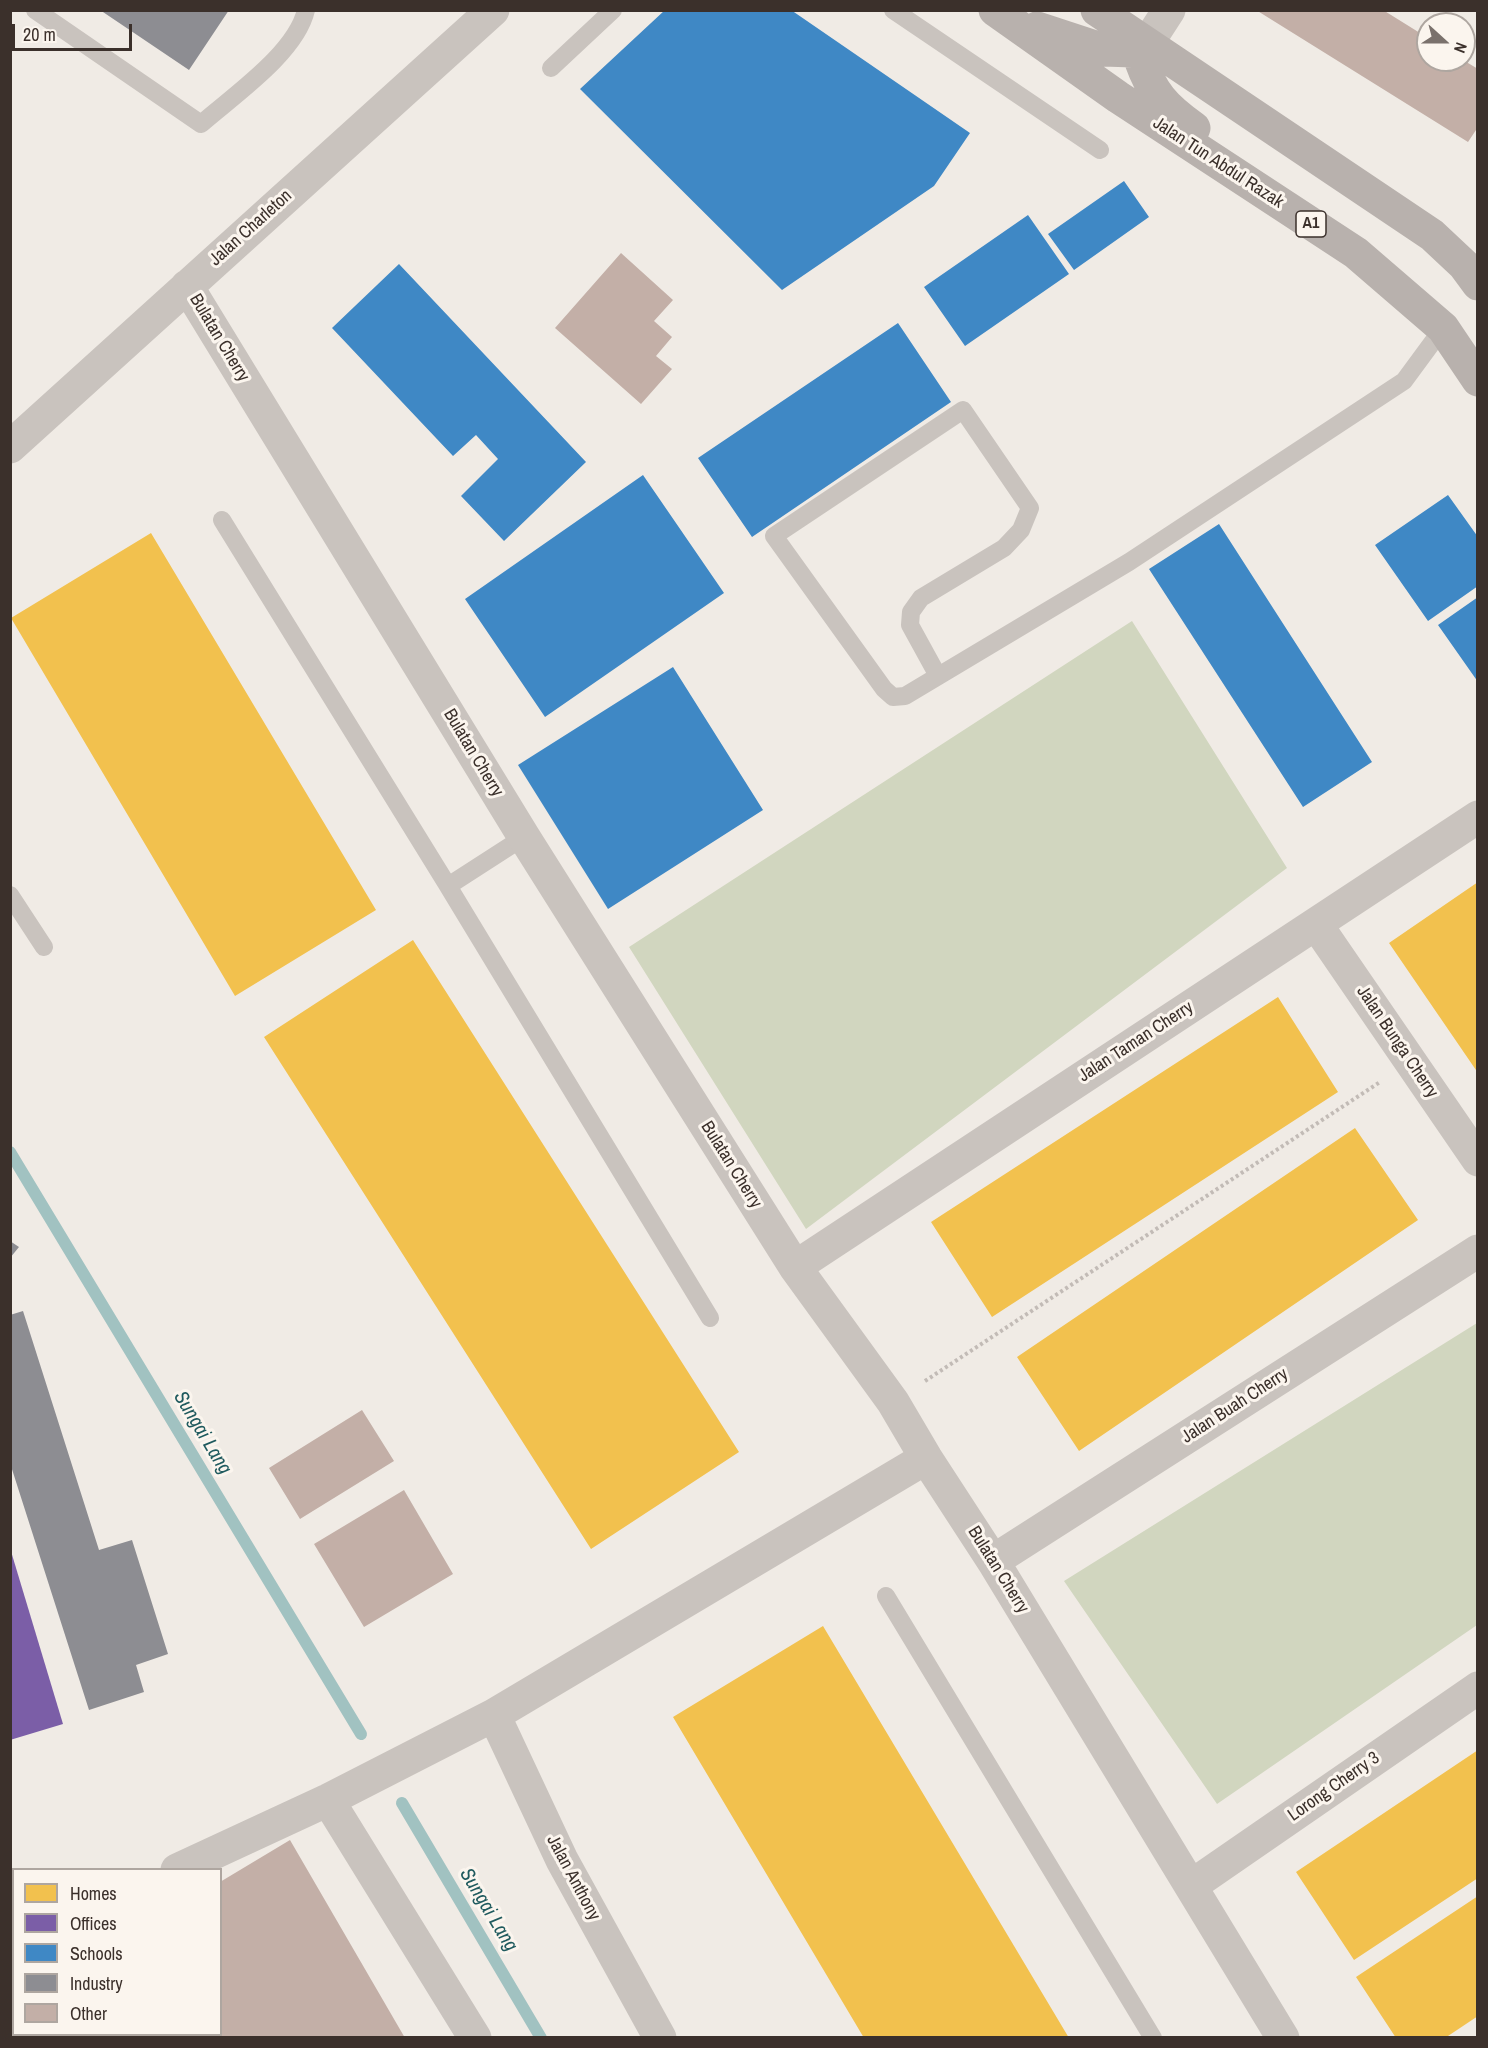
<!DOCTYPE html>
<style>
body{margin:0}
#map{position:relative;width:1488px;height:2048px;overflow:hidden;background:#f0ebe5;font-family:"Archivo Narrow",sans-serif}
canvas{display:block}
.frame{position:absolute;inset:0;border:12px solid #3b302b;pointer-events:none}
.legend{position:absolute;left:12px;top:1868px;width:210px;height:168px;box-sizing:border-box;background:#fbf5ee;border:2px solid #aea6a0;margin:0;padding:8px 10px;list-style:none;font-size:18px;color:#3b302b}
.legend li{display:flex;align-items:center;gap:12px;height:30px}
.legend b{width:30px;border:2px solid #aea6a0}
.north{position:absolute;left:1416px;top:12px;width:60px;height:60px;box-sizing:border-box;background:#fbf5ee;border:2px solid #aea6a0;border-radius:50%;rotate:111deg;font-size:16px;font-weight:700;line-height:24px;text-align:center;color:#3b302b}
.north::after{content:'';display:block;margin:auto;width:21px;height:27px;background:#7a716c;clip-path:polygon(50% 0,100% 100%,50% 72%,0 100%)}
.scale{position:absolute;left:12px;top:24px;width:120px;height:27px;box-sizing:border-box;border:3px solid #3b302b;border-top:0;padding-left:8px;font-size:18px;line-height:21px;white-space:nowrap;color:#3b302b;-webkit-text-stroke:4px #fbf5ee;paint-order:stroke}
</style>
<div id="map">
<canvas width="1488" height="2048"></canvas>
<div class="frame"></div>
<ul class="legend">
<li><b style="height:16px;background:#f2c14e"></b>Homes</li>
<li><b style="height:16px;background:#7b5ea7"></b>Offices</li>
<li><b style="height:16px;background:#3f88c5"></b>Schools</li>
<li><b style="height:16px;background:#8d8d92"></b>Industry</li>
<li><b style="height:16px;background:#c3afa7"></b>Other</li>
</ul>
<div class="north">N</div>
<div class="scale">20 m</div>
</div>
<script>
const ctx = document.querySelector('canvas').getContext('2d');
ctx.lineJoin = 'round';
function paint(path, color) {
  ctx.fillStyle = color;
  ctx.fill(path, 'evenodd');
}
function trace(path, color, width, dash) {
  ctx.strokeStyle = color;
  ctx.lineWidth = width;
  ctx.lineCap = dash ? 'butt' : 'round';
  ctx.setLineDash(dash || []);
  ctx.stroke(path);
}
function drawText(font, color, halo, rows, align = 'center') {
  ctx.font = font + ' "Archivo Narrow",sans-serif';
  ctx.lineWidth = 6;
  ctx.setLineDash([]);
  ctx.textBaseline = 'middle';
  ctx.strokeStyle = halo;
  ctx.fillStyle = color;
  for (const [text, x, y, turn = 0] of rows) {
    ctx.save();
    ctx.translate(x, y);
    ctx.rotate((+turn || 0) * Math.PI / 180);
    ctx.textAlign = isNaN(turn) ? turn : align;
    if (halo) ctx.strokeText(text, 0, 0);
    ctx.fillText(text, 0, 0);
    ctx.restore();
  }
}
const green = new Path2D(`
 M1132,621L1287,868L806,1229L629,947Z
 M1477,1323V1625L1217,1804L1064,1581Z`);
const homes = new Path2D(`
 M151,533L376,910L235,996L11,618Z
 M1478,882V1073L1389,943Z
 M413,940L739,1452L591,1549L264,1037Z
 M1278,997L1338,1092L992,1317L931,1222Z
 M1355,1128L1418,1220L1079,1451L1017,1357Z
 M823,1626L1069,2038H864L673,1717Z
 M1478,1750V1878L1354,1960L1296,1872Z
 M1478,1896V2016L1445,2038H1396L1356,1977Z`);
const offices = new Path2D(`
 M10,1548L63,1724L10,1740Z`);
const schools = new Path2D(`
 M665,10H791L970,133L934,186L782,290L580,89Z
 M1124,181L1149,217L1074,270L1048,234Z
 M1028,215L1069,274L965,346L924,287Z
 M399,264L586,462L504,541L461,496L498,459L476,435L453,456L332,328Z
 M898,323L951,402L752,537L698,458Z
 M643,475L724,593L545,717L465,599Z
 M1448,495L1478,537V586L1428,621L1375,545Z
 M1219,524L1372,762L1303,807L1149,569Z
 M1478,597V682L1438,625Z
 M673,667L763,810L608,909L518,765Z`);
const industry = new Path2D(`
 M100,10H229L189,70Z
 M10,1241L19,1247L10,1258Z
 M23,1311L99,1550L132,1540L168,1654L136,1665L144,1692L89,1710L10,1463V1315Z`);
const stream = new Path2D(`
 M10,1152L361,1734
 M402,1803L541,2038`);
const building = new Path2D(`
 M1256,10H1383L1428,38V60H1463L1478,69V127L1468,142Z
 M621,253L673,300L654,321L672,337L656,356L672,369L641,404L555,328Z
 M362,1410L394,1461L300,1519L269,1468Z
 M404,1490L453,1574L364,1627L314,1544Z
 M290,1840L405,2038H155L154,2034H220V1882Z`);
const path = new Path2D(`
 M925,1381L1380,1082`);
const lane = new Path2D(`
 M35,10L201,124C234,95 296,53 306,10
 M893,10L1100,150
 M551,68L613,10
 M222,520L448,886
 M938,676L910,625L911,612L921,598L1004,548L1021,530L1030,508L963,410L774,536L884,689L893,697L905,696L1129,562L1404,381L1443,328
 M524,837L448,886L710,1318
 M10,895L44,947
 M886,1596L1153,2038`);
const street = new Path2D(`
 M1147,44L1169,10
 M187,286L524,837L795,1267L893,1402L926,1458L993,1561L1283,2038
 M10,447L493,10
 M1316,924L1478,1160
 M795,1267L1478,817
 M993,1561L1478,1251
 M494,1715L562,1860L660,2038
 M328,1800L475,2038
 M177,1870L328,1800L494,1715L926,1458
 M1191,1886L1478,1688
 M113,2034L115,2038`);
const primary = new Path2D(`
 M995,10L1118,97L1356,253L1443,328L1478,380
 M1097,10L1432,235L1464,265L1478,284
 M1037,28L1104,50L1133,51L1147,44
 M1147,44L1140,59C1152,93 1164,107 1194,128`);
const shields = [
 [1311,224,30]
];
const shieldNames = [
 ["A1",1311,224]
];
const streetNames = [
 ["Jalan Tun Abdul Razak",1218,163,33],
 ["Jalan Charleton",251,228,-42],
 ["Bulatan Cherry",219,338,59],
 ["Bulatan Cherry",473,753,59],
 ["Jalan Taman Cherry",1136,1042,-33],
 ["Jalan Bunga Cherry",1397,1042,56],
 ["Bulatan Cherry",731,1165,58],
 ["Jalan Buah Cherry",1235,1406,-33],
 ["Bulatan Cherry",998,1570,58],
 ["Lorong Cherry 3",1334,1787,-35],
 ["Jalan Anthony",573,1878,62]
];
const waterNames = [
 ["Sungai Lang",202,1433,59],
 ["Sungai Lang",488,1910,59]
];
paint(green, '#d1d6bf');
paint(homes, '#f2c14e');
paint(offices, '#7b5ea7');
paint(schools, '#3f88c5');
paint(industry, '#8d8d92');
trace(stream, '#a1c2c1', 12);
paint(building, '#c3afa7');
trace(path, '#c2bbb6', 4, [3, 3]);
trace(lane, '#c9c3be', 18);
trace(street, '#c9c3be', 33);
trace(primary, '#b8b1ad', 33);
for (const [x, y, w] of shields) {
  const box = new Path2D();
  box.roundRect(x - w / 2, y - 13, w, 26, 4.5);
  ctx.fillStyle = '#fbf5ee';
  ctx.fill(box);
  trace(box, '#3b302b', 1.5);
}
drawText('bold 16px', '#3b302b', null, shieldNames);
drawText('18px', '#3b302b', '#fbf5ee', streetNames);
drawText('italic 20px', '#1f5a5e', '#fbf5ee', waterNames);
</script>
